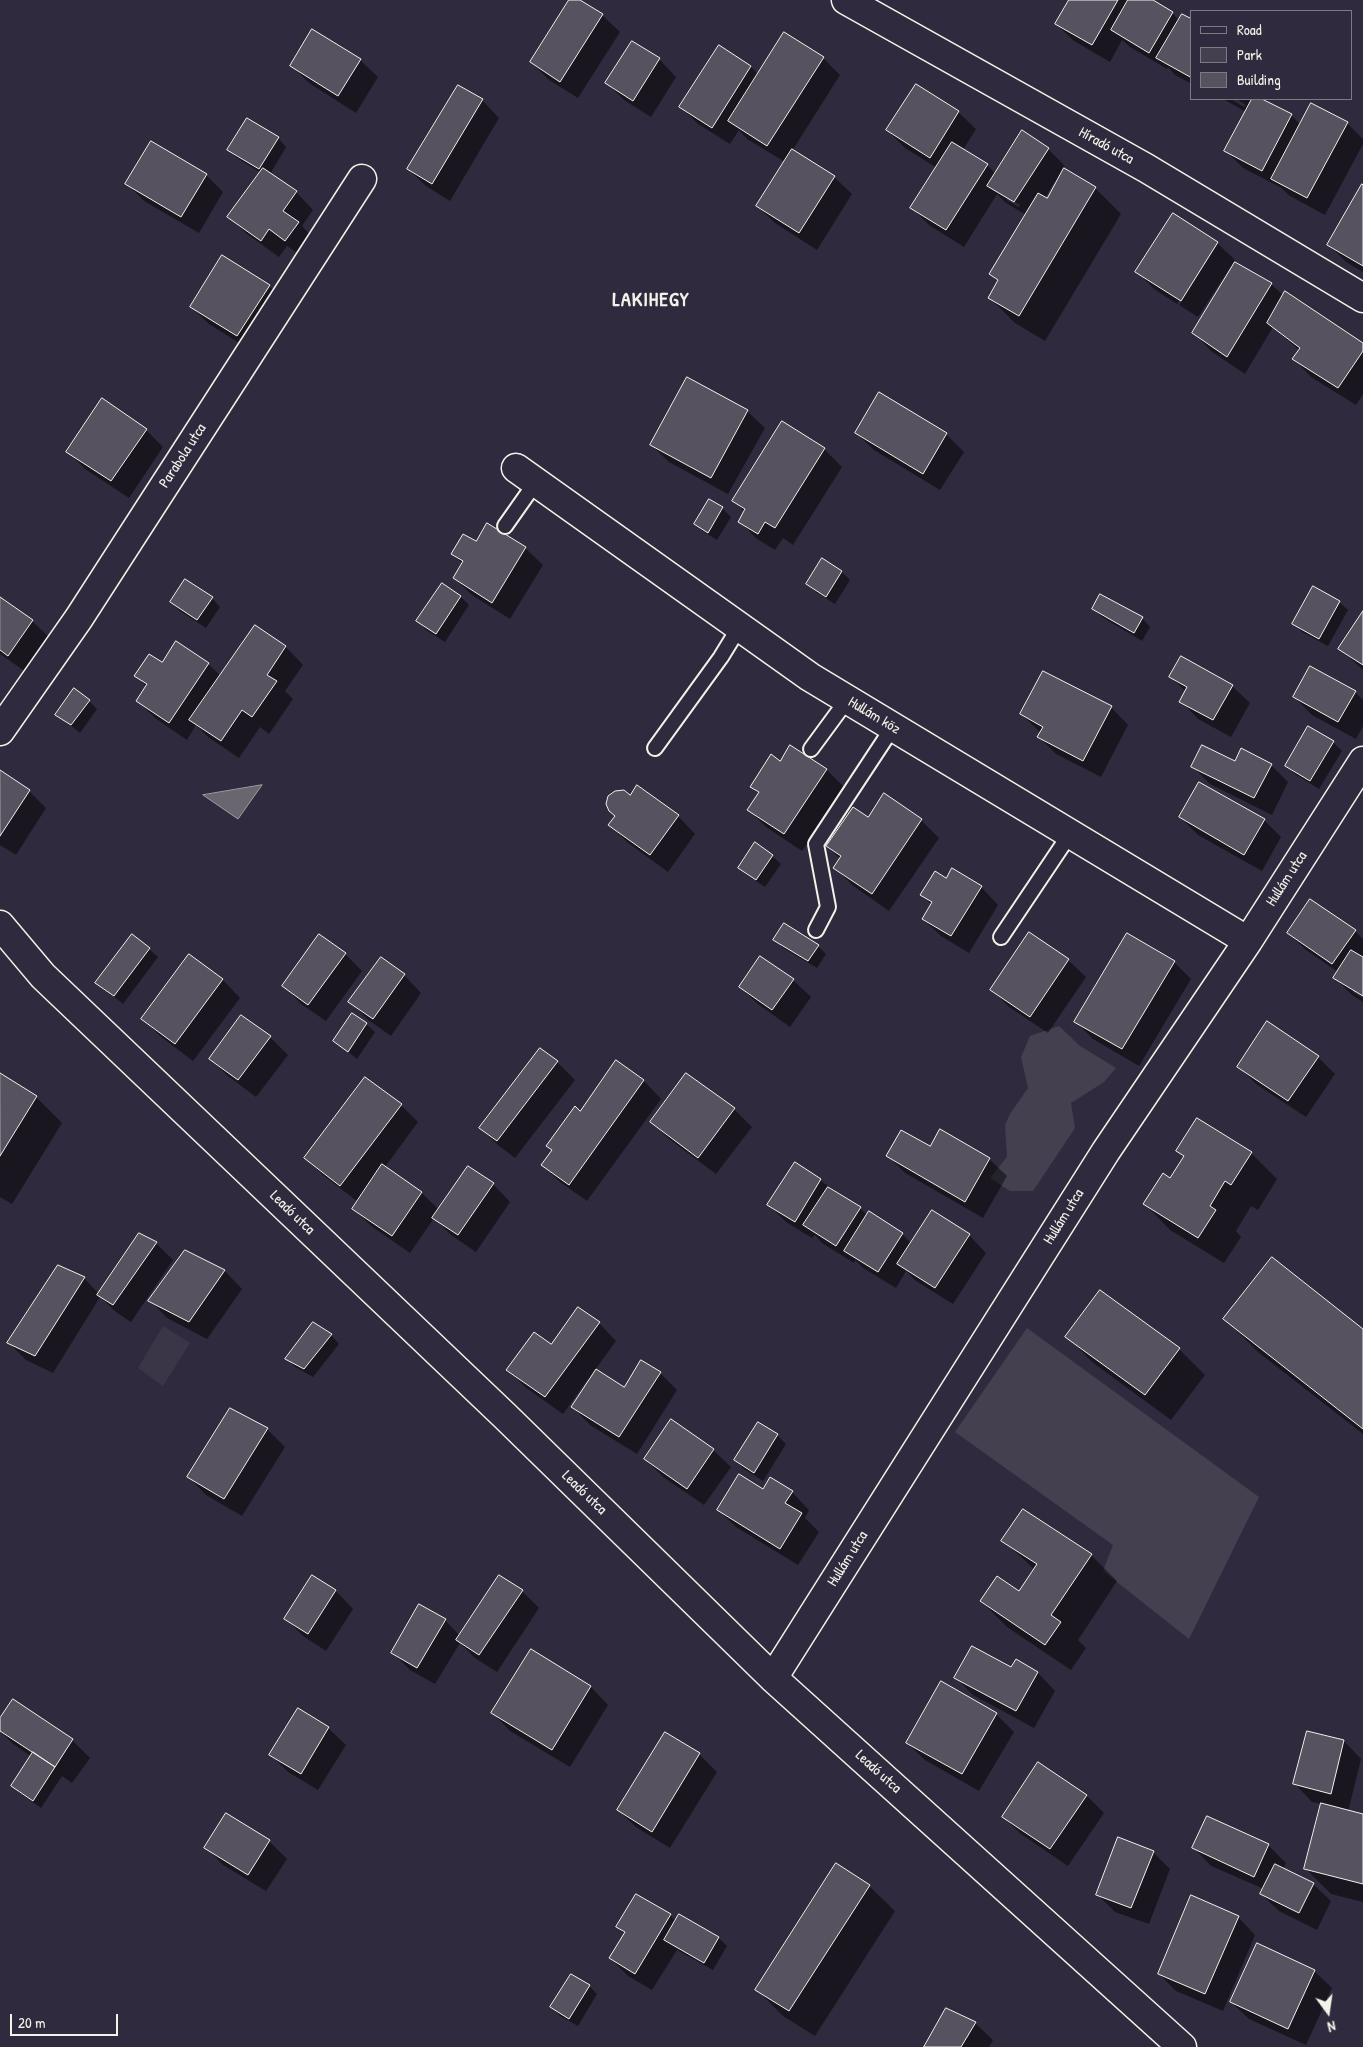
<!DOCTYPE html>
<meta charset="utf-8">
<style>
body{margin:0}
#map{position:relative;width:1363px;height:2047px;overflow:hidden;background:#2f2a3d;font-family:"Patrick Hand",sans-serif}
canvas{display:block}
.legend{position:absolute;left:1190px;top:10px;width:162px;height:90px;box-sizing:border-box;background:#2f2a3d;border:1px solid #7e7a81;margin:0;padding:6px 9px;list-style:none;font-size:15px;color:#f4f1e8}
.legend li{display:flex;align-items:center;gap:10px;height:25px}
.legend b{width:25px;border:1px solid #7e7a81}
.north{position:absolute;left:1303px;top:1987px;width:50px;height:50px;-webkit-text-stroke:4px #2f2a3d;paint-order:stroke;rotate:166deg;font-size:14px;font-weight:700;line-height:20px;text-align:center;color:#f4f1e8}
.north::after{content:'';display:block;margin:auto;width:18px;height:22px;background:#f4f1e8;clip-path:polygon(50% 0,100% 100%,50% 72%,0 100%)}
.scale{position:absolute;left:10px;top:2014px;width:108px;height:22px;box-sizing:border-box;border:2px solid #f4f1e8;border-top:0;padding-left:6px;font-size:15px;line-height:18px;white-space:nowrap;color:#f4f1e8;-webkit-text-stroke:4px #2f2a3d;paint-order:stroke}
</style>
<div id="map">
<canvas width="1363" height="2047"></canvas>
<ul class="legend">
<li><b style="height:6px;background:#2f2a3d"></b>Road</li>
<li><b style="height:14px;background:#454050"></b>Park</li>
<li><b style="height:14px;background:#56525f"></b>Building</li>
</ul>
<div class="north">N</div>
<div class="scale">20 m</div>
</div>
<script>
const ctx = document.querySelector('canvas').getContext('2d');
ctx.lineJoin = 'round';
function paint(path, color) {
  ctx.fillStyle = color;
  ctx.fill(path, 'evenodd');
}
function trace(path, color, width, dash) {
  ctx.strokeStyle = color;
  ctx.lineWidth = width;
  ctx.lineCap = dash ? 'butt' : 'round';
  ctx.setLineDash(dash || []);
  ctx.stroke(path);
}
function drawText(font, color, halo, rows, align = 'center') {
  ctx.font = font + ' "Patrick Hand",sans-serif';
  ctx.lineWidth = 5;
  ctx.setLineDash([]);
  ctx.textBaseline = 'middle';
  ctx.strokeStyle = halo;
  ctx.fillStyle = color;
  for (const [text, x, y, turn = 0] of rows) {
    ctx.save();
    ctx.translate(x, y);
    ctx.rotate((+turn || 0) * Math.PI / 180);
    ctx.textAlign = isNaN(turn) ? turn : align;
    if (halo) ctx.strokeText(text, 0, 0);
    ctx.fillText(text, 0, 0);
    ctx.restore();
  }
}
const built = new Path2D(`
 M163,1326L190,1343L163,1386L138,1368Z`);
const green = new Path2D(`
 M1059,1026L1080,1046L1116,1068L1104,1082L1071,1103L1075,1128L1033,1191H1010L990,1178L1007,1157L1005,1125L1010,1114L1028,1088L1021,1057L1030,1036Z
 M1027,1328L1259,1497L1189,1639L1103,1571L1113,1545L955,1432Z`);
const water = new Path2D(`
 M262,785L238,819L203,795Z`);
const shadow = new Path2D(`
 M571,0H578L602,15L620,32L578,98L549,80L531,62Z
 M1070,0H1150L1172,13L1179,20L1192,21V84L1175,75L1168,67L1167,69L1130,47L1122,40L1110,62L1074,41L1056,24Z
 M719,47L751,67L759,75L823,58L840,75L792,151L834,177L852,194L817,250L775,223L757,206L785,162L747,139L739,130L730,144L698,124L681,107Z
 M659,59L676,77L651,117L624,100L607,83Z
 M360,60L378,77L356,113L309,83L292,66Z
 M1223,99H1231L1244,107L1246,105L1236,99H1269L1267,103L1291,115L1301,125L1347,123L1363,139V144L1325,215L1290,196L1280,187L1243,168L1226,151L1246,112Z
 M482,100L499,118L450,201L426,186L408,169Z
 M958,112L976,129L963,150L987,165L996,174L1048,149L1065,166L1063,169L1095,188L1121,214L1045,341L1015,323L989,297L998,282L991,274L1026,215L1006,203L997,194L964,247L929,225L912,208L937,168L905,148L887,130ZM1054,183L1056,185L1048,200L1045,198ZM1007,197L1020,205L1019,207L1007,200Z
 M278,138L286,147L270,174L296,192L313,210L302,226L315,240L303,257L287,246L279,257L247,234L229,217L261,173L237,158L228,150Z
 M206,175L223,192L199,233L144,201L127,184Z
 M1363,186V272L1346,262L1329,245Z
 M1217,243L1235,260L1198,317L1179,305L1217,245H1214L1177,304L1154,289L1137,272Z
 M1271,284L1284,296L1363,345V394L1356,405L1311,377L1294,359L1300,351L1273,327L1245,374L1211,351L1194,333Z
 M269,286L287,303L255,353L209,324L191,307Z
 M747,411L765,428L728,494L669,462L651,445Z
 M783,423L824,449L842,467L793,545L783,538L775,550L757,539L739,521L745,512L734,501Z
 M146,430L163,447L129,498L85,469L68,452Z
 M856,433L946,434L964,452L940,490L874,450Z
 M709,500L722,508L731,517L717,540L704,532L695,524Z
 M476,543L525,548L543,565L510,619L472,595L454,578L463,564L452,554Z
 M842,572L850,580L835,604L816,592L807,584Z
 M443,585L461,597L469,605L445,642L426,630L418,621Z
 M0,598L32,621L50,638L26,672L0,654Z
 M212,598L220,607L206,628L180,611L171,602Z
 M1339,602L1348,610L1328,646L1302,632L1294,624Z
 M1093,608L1142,618L1150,627L1142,641L1102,617Z
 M1363,613V670L1340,649Z
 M255,626L286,647L303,665L285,691L293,699L269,734L260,727L239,758L208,737L196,725L187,740L155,718L137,700L147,687L136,676L162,664L176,643L208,664L221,676Z
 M1171,677L1232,686L1250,703L1231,737L1198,719L1181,701L1186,692Z
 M1355,692L1363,700V726L1356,739L1312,715L1294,697Z
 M89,701L97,709L80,733L57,714Z
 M1111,707L1128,725L1101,777L1056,754L1039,737L1041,733L1021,714Z
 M1309,727L1333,742L1342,751L1319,789L1295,774L1286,766Z
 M780,762L827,770L844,787L802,851L766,827L749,810L759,794L752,786Z
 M1236,763L1271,765L1288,782L1272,815L1210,784L1193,767Z
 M0,772L29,791L46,808L16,855L0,845Z
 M884,795L921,820L939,838L889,911L852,885L835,868L840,859L827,846L868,819Z
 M630,797L678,816L695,834L668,872L627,842L610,825Z
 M1180,817L1264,820L1281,837L1262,871L1198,835Z
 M772,856L781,864L765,887L748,876L739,868Z
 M946,880L981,887L998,905L969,953L941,936L923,919L932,905L922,895Z
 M1355,931L1363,939V995L1353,989V992L1363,998V1002L1352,995L1335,978L1338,972L1306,950L1288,933Z
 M775,939L818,946L826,954L817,968L783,948Z
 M149,949L158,957L123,1004L97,983Z
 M345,954L362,971L326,1021L301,1004L284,986Z
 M190,956L223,980L240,998L193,1061L160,1036L143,1019Z
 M1068,960L1086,977L1048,1033L1009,1007L992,990Z
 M1174,962L1191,979L1139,1066L1093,1039L1076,1022Z
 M404,975L421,993L391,1036L367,1019L350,1002Z
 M793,980L811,997L790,1027L758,1004L740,987Z
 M242,1017L270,1037L288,1055L256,1097L228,1076L210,1059Z
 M366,1024L375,1032L357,1059L334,1041Z
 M540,1050L557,1062L575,1080L515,1158L498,1145L480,1128Z
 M1318,1057L1335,1074L1306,1117L1256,1084L1239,1067Z
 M617,1062L644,1081L661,1099L587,1201L560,1182L542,1165Z
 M0,1074L36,1097L62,1123L12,1204L0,1197Z
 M686,1074L734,1109L752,1127L716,1174L669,1139L651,1121Z
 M401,1105L418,1122L385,1167L422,1193L439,1210L493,1184L510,1202L476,1252L451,1235L434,1218L410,1253L371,1226L354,1209L358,1202L323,1175L305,1158Z
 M1198,1120L1251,1153L1277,1179L1258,1210L1251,1206L1236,1231L1241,1237L1224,1263L1170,1230L1145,1204L1170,1179L1184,1157L1178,1151Z
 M930,1148L989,1159L1007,1176L983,1218L905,1173L887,1155Z
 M795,1163L860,1208L868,1216L902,1234L912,1244L969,1235L986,1253L953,1304L916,1281L906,1271L896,1288L863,1268L855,1260L854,1263L822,1243L815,1235L812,1238L786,1222L769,1205Z
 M156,1243L173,1260L131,1322L116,1312L100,1297L53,1373L26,1360L9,1343L84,1278L99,1294Z
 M185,1251L225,1271L242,1289L207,1339L167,1318L150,1300Z
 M1100,1291L1179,1349L1205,1375L1171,1420L1092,1362L1067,1336Z
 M1225,1319L1363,1331V1434L1258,1352Z
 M599,1323L616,1341L595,1370L625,1388L660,1373L677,1390L637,1454L590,1425L573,1407L590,1381L588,1379L563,1414L525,1387L508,1369Z
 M313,1324L331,1335L339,1344L313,1377L295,1367L287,1359Z
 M230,1409L267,1429L285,1447L242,1516L206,1495L189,1477Z
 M758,1424L777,1435L786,1444L763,1481L744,1469L735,1460Z
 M713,1450L731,1467L704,1505L663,1477L645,1459Z
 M763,1491L792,1492L809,1510L805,1518L819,1532L798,1565L736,1527L718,1510Z
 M1003,1540L1091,1555L1117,1581L1078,1640L1086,1648L1071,1670L1007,1627L981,1601L1019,1593L1035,1570Z
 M312,1576L336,1591L353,1609L326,1651L303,1636L285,1618Z
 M522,1591L539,1608L497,1672L475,1658L460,1643L435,1684L410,1670L393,1653L420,1606L445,1620L460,1636Z
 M531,1651L591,1687L608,1705L570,1767L510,1731L493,1713Z
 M1016,1661L1038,1673L1055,1691L1034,1728L973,1695L956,1678L1012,1669Z
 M13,1701L72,1740L90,1758L72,1783L62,1776L41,1808L21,1794L12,1786L32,1757L13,1744L0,1731V1721Z
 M996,1714L1014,1732L979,1791L925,1760L907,1743Z
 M328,1728L346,1745L318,1790L288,1772L271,1755Z
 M1308,1732L1344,1741L1361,1759L1348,1812L1363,1816V1902L1331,1894L1305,1868L1322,1804L1312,1802L1295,1784Z
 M665,1734L699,1754L717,1772L670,1848L636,1827L618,1810Z
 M1087,1796L1104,1813L1068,1866L1021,1834L1003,1817Z
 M226,1814L269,1841L287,1859L266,1891L223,1865L206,1847Z
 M1268,1845L1286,1863L1283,1869L1313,1884L1331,1901L1317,1930L1279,1911L1261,1894L1264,1889L1211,1866L1194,1848Z
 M1153,1852L1170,1869L1149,1924L1115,1912L1097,1894Z
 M869,1886L895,1911L815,2036L783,2016L757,1990Z
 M670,1915L676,1921L679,1915L719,1938L727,1946L713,1970L677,1950L652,1990L628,1976L610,1958L625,1934L617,1927Z
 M1238,1917L1255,1935L1223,2011L1176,1991L1159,1974Z
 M1314,1971L1332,1988L1306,2045L1249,2019L1231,2002Z
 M589,1986L597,1994L578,2026L560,2016L552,2007Z
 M975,2023L993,2040L989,2047H926Z`);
const building = new Path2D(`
 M569,0H580L603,14L560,82L530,62Z
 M1069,0H1118L1092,45L1055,24Z
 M1128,0H1153L1173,12L1149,53L1111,30Z
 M1182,14L1192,19V78L1156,58Z
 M312,29L361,59L338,96L290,66Z
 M784,32L824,57L767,146L728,121Z
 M632,41L660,58L633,101L605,83Z
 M719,45L751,66L712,128L679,107Z
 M916,84L959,111L930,158L886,130Z
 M458,85L483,99L432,184L407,169Z
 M1252,99H1262L1292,114L1262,171L1224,151Z
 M1311,103L1348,122L1307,198L1271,179Z
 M247,118L279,137L259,169L227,150Z
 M1022,130L1049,148L1014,202L987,186Z
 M151,141L207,174L181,217L125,184Z
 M952,142L988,164L946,230L910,208Z
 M792,149L835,176L799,233L756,206Z
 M263,168L297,191L283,211L299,222L285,241L269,229L261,241L227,217Z
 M1064,168L1096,187L1019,316L988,298L998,280L989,274L1038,193L1047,198Z
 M1362,184L1363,185V266L1327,245Z
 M1173,213L1218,242L1181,301L1135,272Z
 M222,255L270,285L237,336L190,307Z
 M1235,262L1272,283L1227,357L1192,333Z
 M1285,291L1363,343V351L1338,388L1292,359L1300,348L1267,323Z
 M687,377L748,410L711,478L650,445Z
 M879,392L947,433L923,474L855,433Z
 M102,398L147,429L111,481L66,452Z
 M782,421L825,448L775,528L765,522L758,534L738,522L745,509L732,501Z
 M709,499L723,507L708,533L694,524Z
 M487,523L526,547L492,603L453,578L463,561L451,554L463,534L476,541Z
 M822,558L842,571L826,597L806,584Z
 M185,579L213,597L197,620L170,602Z
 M442,583L461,596L436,634L416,621Z
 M1313,586L1340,601L1319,639L1292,624Z
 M1100,594L1143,617L1134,633L1092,609Z
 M0,597L33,620L8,656L0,650Z
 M1363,611V665L1338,649Z
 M255,625L286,646L267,675L277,681L252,717L242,710L221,741L189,720Z
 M176,641L209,663L169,723L136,701L147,684L134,676L149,654L162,662Z
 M1181,656L1233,685L1213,720L1179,702L1187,687L1169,677Z
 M1310,666L1356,691L1338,722L1293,697Z
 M1043,671L1112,706L1083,761L1037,737L1043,727L1020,714Z
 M74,688L90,700L71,725L55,715Z
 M1308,726L1334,741L1310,781L1285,766Z
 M790,745L827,769L784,834L747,810L759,792L750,787L771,754L780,761Z
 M1202,745L1235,761L1241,748L1272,764L1254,798L1191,767Z
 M0,770L30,790L0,836Z
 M1199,782L1265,819L1244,855L1179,817Z
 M637,785L679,815L650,855L608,825L615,816L609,811L606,804L608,796L615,791L624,790L630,795Z
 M884,793L922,819L872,894L833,868L841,856L826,846L853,807L868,817Z
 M755,842L773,855L756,880L738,868Z
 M952,868L982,886L951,936L922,919L932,902L920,895L935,871L946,878Z
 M1310,899L1356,930L1332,964L1287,933Z
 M784,923L819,945L808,961L773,940Z
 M1029,932L1069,959L1030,1017L990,990Z
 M1127,933L1175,961L1122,1049L1074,1022Z
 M132,934L150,948L114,996L95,983Z
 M319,934L346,953L308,1005L282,986Z
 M1351,950L1363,957V996L1333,978Z
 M189,954L223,979L175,1044L141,1019Z
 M760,956L794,979L772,1010L739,987Z
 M381,957L405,974L373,1019L348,1002Z
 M352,1013L367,1023L348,1052L333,1041Z
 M241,1015L271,1036L238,1080L209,1059Z
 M1267,1021L1319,1056L1288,1101L1237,1067Z
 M540,1048L558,1061L497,1141L479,1128Z
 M616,1060L644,1080L569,1185L541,1165L552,1150L546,1146L575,1106L580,1111Z
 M0,1073L37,1096L0,1156Z
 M686,1073L735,1108L698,1158L650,1122Z
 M365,1077L402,1104L340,1186L304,1158Z
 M1197,1118L1252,1152L1231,1185L1225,1181L1210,1206L1216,1210L1198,1238L1143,1204L1163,1173L1170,1178L1184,1156L1176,1151Z
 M940,1129L990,1158L965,1202L886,1156L901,1130L930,1146Z
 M795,1162L821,1179L795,1222L767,1205Z
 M382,1164L422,1192L392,1236L352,1209Z
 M468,1166L494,1183L458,1235L432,1218Z
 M828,1187L861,1207L836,1246L803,1225Z
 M932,1210L970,1234L935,1288L897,1264Z
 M869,1211L903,1233L878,1272L844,1251Z
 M139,1233L157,1242L113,1305L97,1295Z
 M185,1250L225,1270L189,1322L148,1301Z
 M1272,1257L1363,1329V1429L1223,1319Z
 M58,1265L85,1277L35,1356L7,1343Z
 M1100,1290L1180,1348L1145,1395L1065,1337Z
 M578,1307L600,1322L545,1397L506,1370L534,1332L551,1344Z
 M313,1322L332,1334L304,1369L285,1359Z
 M641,1360L661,1372L619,1437L571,1407L596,1369L624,1387Z
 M230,1408L268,1428L224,1499L187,1477Z
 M671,1419L714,1449L687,1489L644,1459Z
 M758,1422L778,1434L754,1473L734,1460Z
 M739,1474L763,1489L770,1477L793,1491L785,1503L802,1513L780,1549L717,1510Z
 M1023,1509L1092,1554L1051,1615L1061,1622L1045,1645L980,1601L997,1576L1019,1591L1037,1564L1001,1541Z
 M312,1575L336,1590L308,1634L284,1619Z
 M499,1575L523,1590L479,1655L456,1640Z
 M419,1604L446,1619L417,1668L391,1653Z
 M972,1646L1011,1667L1016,1659L1038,1672L1016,1711L954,1678Z
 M531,1649L591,1686L552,1750L491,1713Z
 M941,1681L997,1713L962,1774L906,1743Z
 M13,1699L73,1739L55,1767L0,1731V1718Z
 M298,1708L329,1727L301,1774L269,1755Z
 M1307,1731L1344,1740L1331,1794L1293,1784Z
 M665,1732L700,1753L652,1832L617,1810Z
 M33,1752L55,1767L33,1801L11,1786Z
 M1038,1762L1087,1795L1050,1849L1002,1817Z
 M1321,1803L1363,1814V1884L1304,1869Z
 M226,1813L270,1840L248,1875L204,1848Z
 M1207,1816L1269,1844L1254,1877L1192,1848Z
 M1118,1837L1154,1851L1131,1908L1096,1895Z
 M836,1863L870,1885L789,2011L755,1990Z
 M1275,1864L1314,1883L1299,1913L1260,1894Z
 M636,1894L671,1914L635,1974L609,1958L625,1932L616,1927Z
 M1191,1895L1239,1916L1205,1994L1158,1974Z
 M679,1914L719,1937L704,1963L664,1940Z
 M1257,1943L1315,1970L1288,2029L1230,2002Z
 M571,1974L590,1985L569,2019L550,2007Z
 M946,2008L976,2022L961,2047H924Z`);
const lane = new Path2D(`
 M505,526L536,482
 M655,748L721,657L740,626
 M811,749L847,700
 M816,930L828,907L816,844L893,727
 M1001,937L1070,834`);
const street = new Path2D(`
 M846,0L1146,168L1363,298
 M516,468L810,677L1248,941
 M0,731L79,618L362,179
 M0,925L43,976L505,1416L773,1678L1182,2047
 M773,1678L1106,1151L1248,941L1363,761`);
const streetNames = [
 ["Híradó utca",1106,146,29],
 ["Parabola utca",183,456,-57],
 ["Hullám köz",874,716,31],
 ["Hullám utca",1287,879,-57],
 ["Leadó utca",292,1213,44],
 ["Hullám utca",1064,1217,-58],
 ["Leadó utca",584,1493,44],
 ["Hullám utca",848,1559,-58],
 ["Leadó utca",878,1772,42]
];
const districtNames = [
 ["LAKIHEGY",651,301]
];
paint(built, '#3b3647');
paint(green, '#454050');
paint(water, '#6a6670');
trace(water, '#a19ea0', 1);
paint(shadow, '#0007');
paint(building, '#56525f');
trace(building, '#f4f1e8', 1);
trace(lane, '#f4f1e8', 18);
trace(street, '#f4f1e8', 31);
trace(lane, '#2f2a3d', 14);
trace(street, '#2f2a3d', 28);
drawText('15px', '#f4f1e8', '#2f2a3d', streetNames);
ctx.letterSpacing = '1px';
drawText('bold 20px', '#f4f1e8', '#2f2a3d', districtNames);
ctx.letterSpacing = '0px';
</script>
